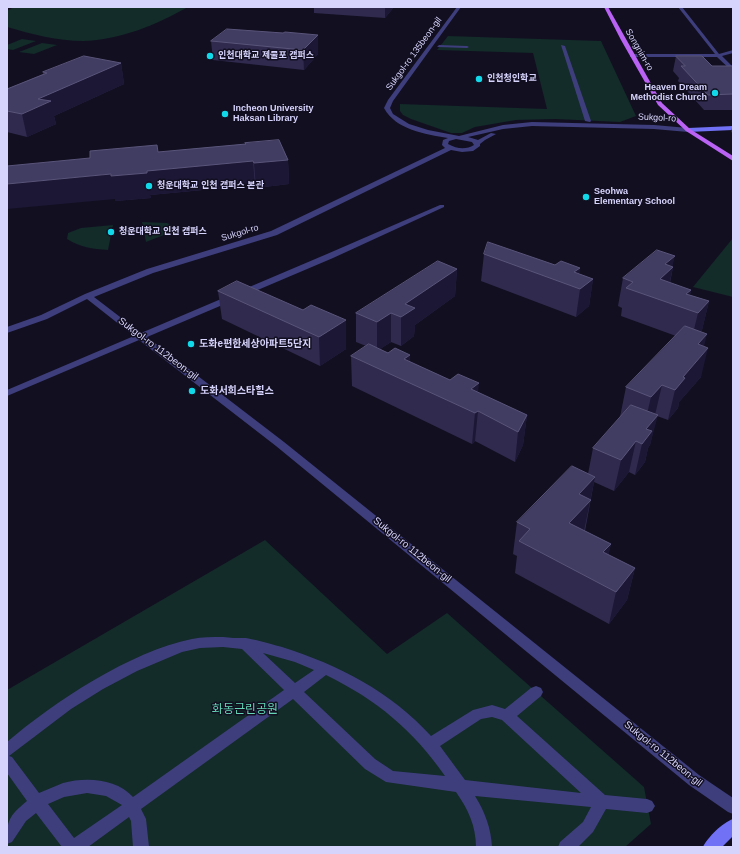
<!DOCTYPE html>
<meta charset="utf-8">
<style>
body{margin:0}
#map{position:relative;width:740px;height:854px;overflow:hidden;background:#120f21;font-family:Helvetica,sans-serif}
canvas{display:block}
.frame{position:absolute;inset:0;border:8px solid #d6d3fc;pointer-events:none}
</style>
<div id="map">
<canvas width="740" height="854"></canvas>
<div class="frame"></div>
</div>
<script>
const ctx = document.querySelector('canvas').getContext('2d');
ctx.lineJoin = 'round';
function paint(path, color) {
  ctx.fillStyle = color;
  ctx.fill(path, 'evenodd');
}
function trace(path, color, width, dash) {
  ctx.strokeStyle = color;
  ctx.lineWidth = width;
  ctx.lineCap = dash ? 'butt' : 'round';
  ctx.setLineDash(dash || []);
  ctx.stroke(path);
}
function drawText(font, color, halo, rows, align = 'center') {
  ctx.font = font + ' Helvetica,"Noto Sans KR",sans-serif';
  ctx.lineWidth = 3;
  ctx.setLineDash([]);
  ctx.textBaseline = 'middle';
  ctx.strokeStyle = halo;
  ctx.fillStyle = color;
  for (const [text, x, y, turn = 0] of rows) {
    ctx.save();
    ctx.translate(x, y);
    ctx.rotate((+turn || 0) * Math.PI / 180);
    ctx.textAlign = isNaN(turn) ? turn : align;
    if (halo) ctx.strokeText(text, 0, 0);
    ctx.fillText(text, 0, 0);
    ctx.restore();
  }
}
const green = new Path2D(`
 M14,7H188C156,25 120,40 83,41C58,41 31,34 7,27V11Z
 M448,36L601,41L636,116L620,122L555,119L516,120L475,127L462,133H451L411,119L403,115L400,111V104L547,109L533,53L437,50Z
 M22,39L36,41L13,50L7,49V45Z
 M42,43L57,45L34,54L19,52Z
 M142,222L167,223L175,227L169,233L146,242Z
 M113,225L108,250C92,249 80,247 67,239L68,233L81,228Z
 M733,238V297L693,287Z
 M265,540L387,654L447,613L644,787L651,824L625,847H7V690Z`);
const street = new Path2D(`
 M457,7H461L393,101L390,108L393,114L409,124L428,130L459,136L503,125L532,122L654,125L688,128L691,130L688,132L654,129L532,126L503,129L468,137L478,140L491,133L496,134L485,140L480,144V146L473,151L462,152L451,150L277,235L153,273L94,297L141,333L327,254L440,205H444V207L333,258L147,337L284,442L699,775L733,798V814L728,812L689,785L276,446L139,340L7,396V390L134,336L87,299L47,319L7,333V327L41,315L85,294L147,269L271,231L445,148L442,145L443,140L448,138C425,134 396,130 384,108L388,100ZM456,139L472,142L474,145C466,150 457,149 448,144L449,141Z
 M678,7H682L719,54L733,50V53L722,56L733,67V72L717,57H630V55L632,54H715Z
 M439,45L467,46L469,47L467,48L437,47Z
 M561,45L565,46L591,121L590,122L585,121Z
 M223,637C230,638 237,638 244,638C251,638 274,645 282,647C339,665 391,692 431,736L473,710L492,705L505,709L531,688L536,686L541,688L543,692L541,696L517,716L605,795L647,799L652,801L655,806L652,811L647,813L606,809L593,832L578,847H558L560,842L583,822L591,807L475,796C485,812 491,828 492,847H476C476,826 468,809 456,792L386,782L365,769L293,699L141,809L146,819L149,847H133L131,821L129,817L88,847H62L36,813L26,821L12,842L7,844C7,820 8,817 27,801L7,773V742C54,702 131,651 192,639C202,637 212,637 223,637ZM223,647L242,649L284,690L133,797C116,778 85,777 63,783C55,786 47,790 39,793L12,757L9,756L71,709L103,689L137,671L182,652L200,648ZM263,653L295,662L314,670L295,683ZM326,675C377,700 413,730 445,776L393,771L375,759L304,692ZM492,717L502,720L581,793L465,780L440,746L481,719ZM87,793L106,796L122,805L74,838L48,804L64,797Z`);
const secondary = new Path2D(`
 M733,126V130L688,132L685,130L688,128Z
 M733,819V836L722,847H703C708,837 722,823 733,819Z`);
const primary = new Path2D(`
 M604,7H608L662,103L690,129L733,156V161L686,131L658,105L621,40Z`);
const wall = new Path2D(`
 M314,7H394L385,18L314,13Z
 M283,33L318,35V54L304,70L213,60L211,41Z
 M676,56L712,66H733V110H704L678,81L679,78L673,71Z
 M121,63L124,84L54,116L56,124L27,137L7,132V89L43,74V72Z
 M733,124V133L731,132Z
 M245,143L288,160L289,184L256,188L255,185L150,195L151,198L115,201V199L158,152L245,144Z
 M484,254L555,265L580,268L579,274L593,279L589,306L576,317L481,281Z
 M673,267L670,283L691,290L690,295L709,301L702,330L700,332L704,346L701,377L679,402L678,408L668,420L657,416L650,445L648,448L645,462L635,475L629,472L614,491L594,482L585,531L611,544L608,555L635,568L627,600L609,624L515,573L517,556L513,554L517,522L588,474L593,448L620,417L626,387L676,336L621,316L622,308L618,306L623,278Z
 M457,269L455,296L415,325L414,336L401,346L391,342L380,349L388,353L410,355V362L527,415L523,445L515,462L475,441L472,444L352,386L351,356L366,346L356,342V313Z
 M218,291L303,310L346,349L320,366L222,319Z`);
const shadedWall = new Path2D(`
 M385,7H394L385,18Z
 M318,35V54L304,70L303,50Z
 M121,63L124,84L54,116L56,124L27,137L22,114L38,99Z
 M288,160L289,184L256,188L254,163Z
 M253,161L255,185L150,195L151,198L115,201V199L7,209V184Z
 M675,256L672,268L673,267L667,295L660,279L665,264Z
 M580,268L577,288L574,272Z
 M457,269L455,296L415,325L414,336L401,346V317L405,304Z
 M593,279L589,306L576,317L580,289Z
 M691,290L686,309V294Z
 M709,301L702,330L691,342L698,313Z
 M391,313V342L377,351V322Z
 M346,320V349L320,366L319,337Z
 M707,334L702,355L708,348L701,377L679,402L678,408L668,420L675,390L683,377L698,344Z
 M410,355L409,383L404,359Z
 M479,383L476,412L478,411L475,441L472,444L475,413L471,389Z
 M662,385L655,415L644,427L651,397Z
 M527,415L523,445L515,462L518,432Z
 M658,415L650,445L648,448L645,462L635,475L642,444L646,429Z
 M636,441L629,472L614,491L621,460Z
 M595,477L584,531L569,523L579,494Z
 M611,544L604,576L603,552Z
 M635,568L627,600L609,624L616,592Z`);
const building = new Path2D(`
 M227,29L283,33L285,32L318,35L303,50L211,41Z
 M84,56L121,63L38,99L51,101L22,114L7,111V89L47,73L43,72Z
 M676,56H702L712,66H733V94L708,95L681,66H685Z
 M279,140L288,160L254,163L253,161L147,171V173L111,176V174L7,184V166L90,158V151L157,145L158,152L246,144L245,143Z
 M488,242L555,265L561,261L580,268L574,272L593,279L580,289L484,254Z
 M657,250L675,256L665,264L673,267L660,279L691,290L686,294L709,301L698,313L626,288L633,282L623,278Z
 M438,261L457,269L405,304L415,308L401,317L391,313L377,322L356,313Z
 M237,281L303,310L311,305L346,320L319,337L218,291Z
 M685,326L707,334L698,344L708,348L683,377L685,378L675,390L662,385L651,397L626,387Z
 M369,344L388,353L395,348L410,355L404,359L450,380L458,374L479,383L471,389L527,415L518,432L478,411L475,413L351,356Z
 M631,405L658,415L646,429L652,431L642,444L636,441L621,460L593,448Z
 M572,466L595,477L579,494L591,500L569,523L611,544L603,552L635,568L616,592L519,541L530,529L517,522Z`);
const markers = [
 [210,56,4,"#11d9e9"],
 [479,79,4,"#11d9e9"],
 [715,93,4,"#11d9e9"],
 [225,114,4,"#11d9e9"],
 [149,186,4,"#11d9e9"],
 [586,197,4,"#11d9e9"],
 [111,232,4,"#11d9e9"],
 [191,344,4,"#11d9e9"],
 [192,391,4,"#11d9e9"]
];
const farStreetnames = [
 ["Songnim-ro",639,50,60],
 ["Sukgol-ro 135beon-gil",414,54,-54],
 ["Sukgol-ro",657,118,3],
 ["Sukgol-ro",240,233,-17]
];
const farPoinames = [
 ["인천대학교 제물포 캠퍼스",218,56],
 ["인천청인학교",487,79],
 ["Heaven Dream",707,88,"right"],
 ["Methodist Church",707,98,"right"],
 ["Incheon University",233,109],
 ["Haksan Library",233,119],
 ["청운대학교 인천 캠퍼스 본관",157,186],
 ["Seohwa",594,192],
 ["Elementary School",594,202],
 ["청운대학교 인천 캠퍼스",119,232]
];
const poiNames = [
 ["도화e편한세상아파트5단지",199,344],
 ["도화서희스타힐스",200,391]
];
const streetNames = [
 ["Sukgol-ro 112beon-gil",158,349,37],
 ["Sukgol-ro 112beon-gil",412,550,39],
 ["Sukgol-ro 112beon-gil",663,754,39]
];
const nearParknames = [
 ["화동근린공원",245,710]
];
paint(green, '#132b29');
paint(street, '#3e3e7d');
paint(secondary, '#7171f5');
paint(primary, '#b962f4');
paint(wall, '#302a4e');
paint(shadedWall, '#1c1734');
paint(building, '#413c61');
trace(building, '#595479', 1);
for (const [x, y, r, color] of markers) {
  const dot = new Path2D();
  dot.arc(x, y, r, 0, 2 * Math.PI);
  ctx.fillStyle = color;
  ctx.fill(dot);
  trace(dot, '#120f21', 1.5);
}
drawText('9px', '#d6d3fc', '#120f21', farStreetnames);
drawText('bold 9px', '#d6d3fc', '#120f21', farPoinames, 'left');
drawText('bold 10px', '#d6d3fc', '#120f21', poiNames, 'left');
drawText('10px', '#d6d3fc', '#120f21', streetNames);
drawText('12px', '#64d6b7', '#120f21', nearParknames);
</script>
